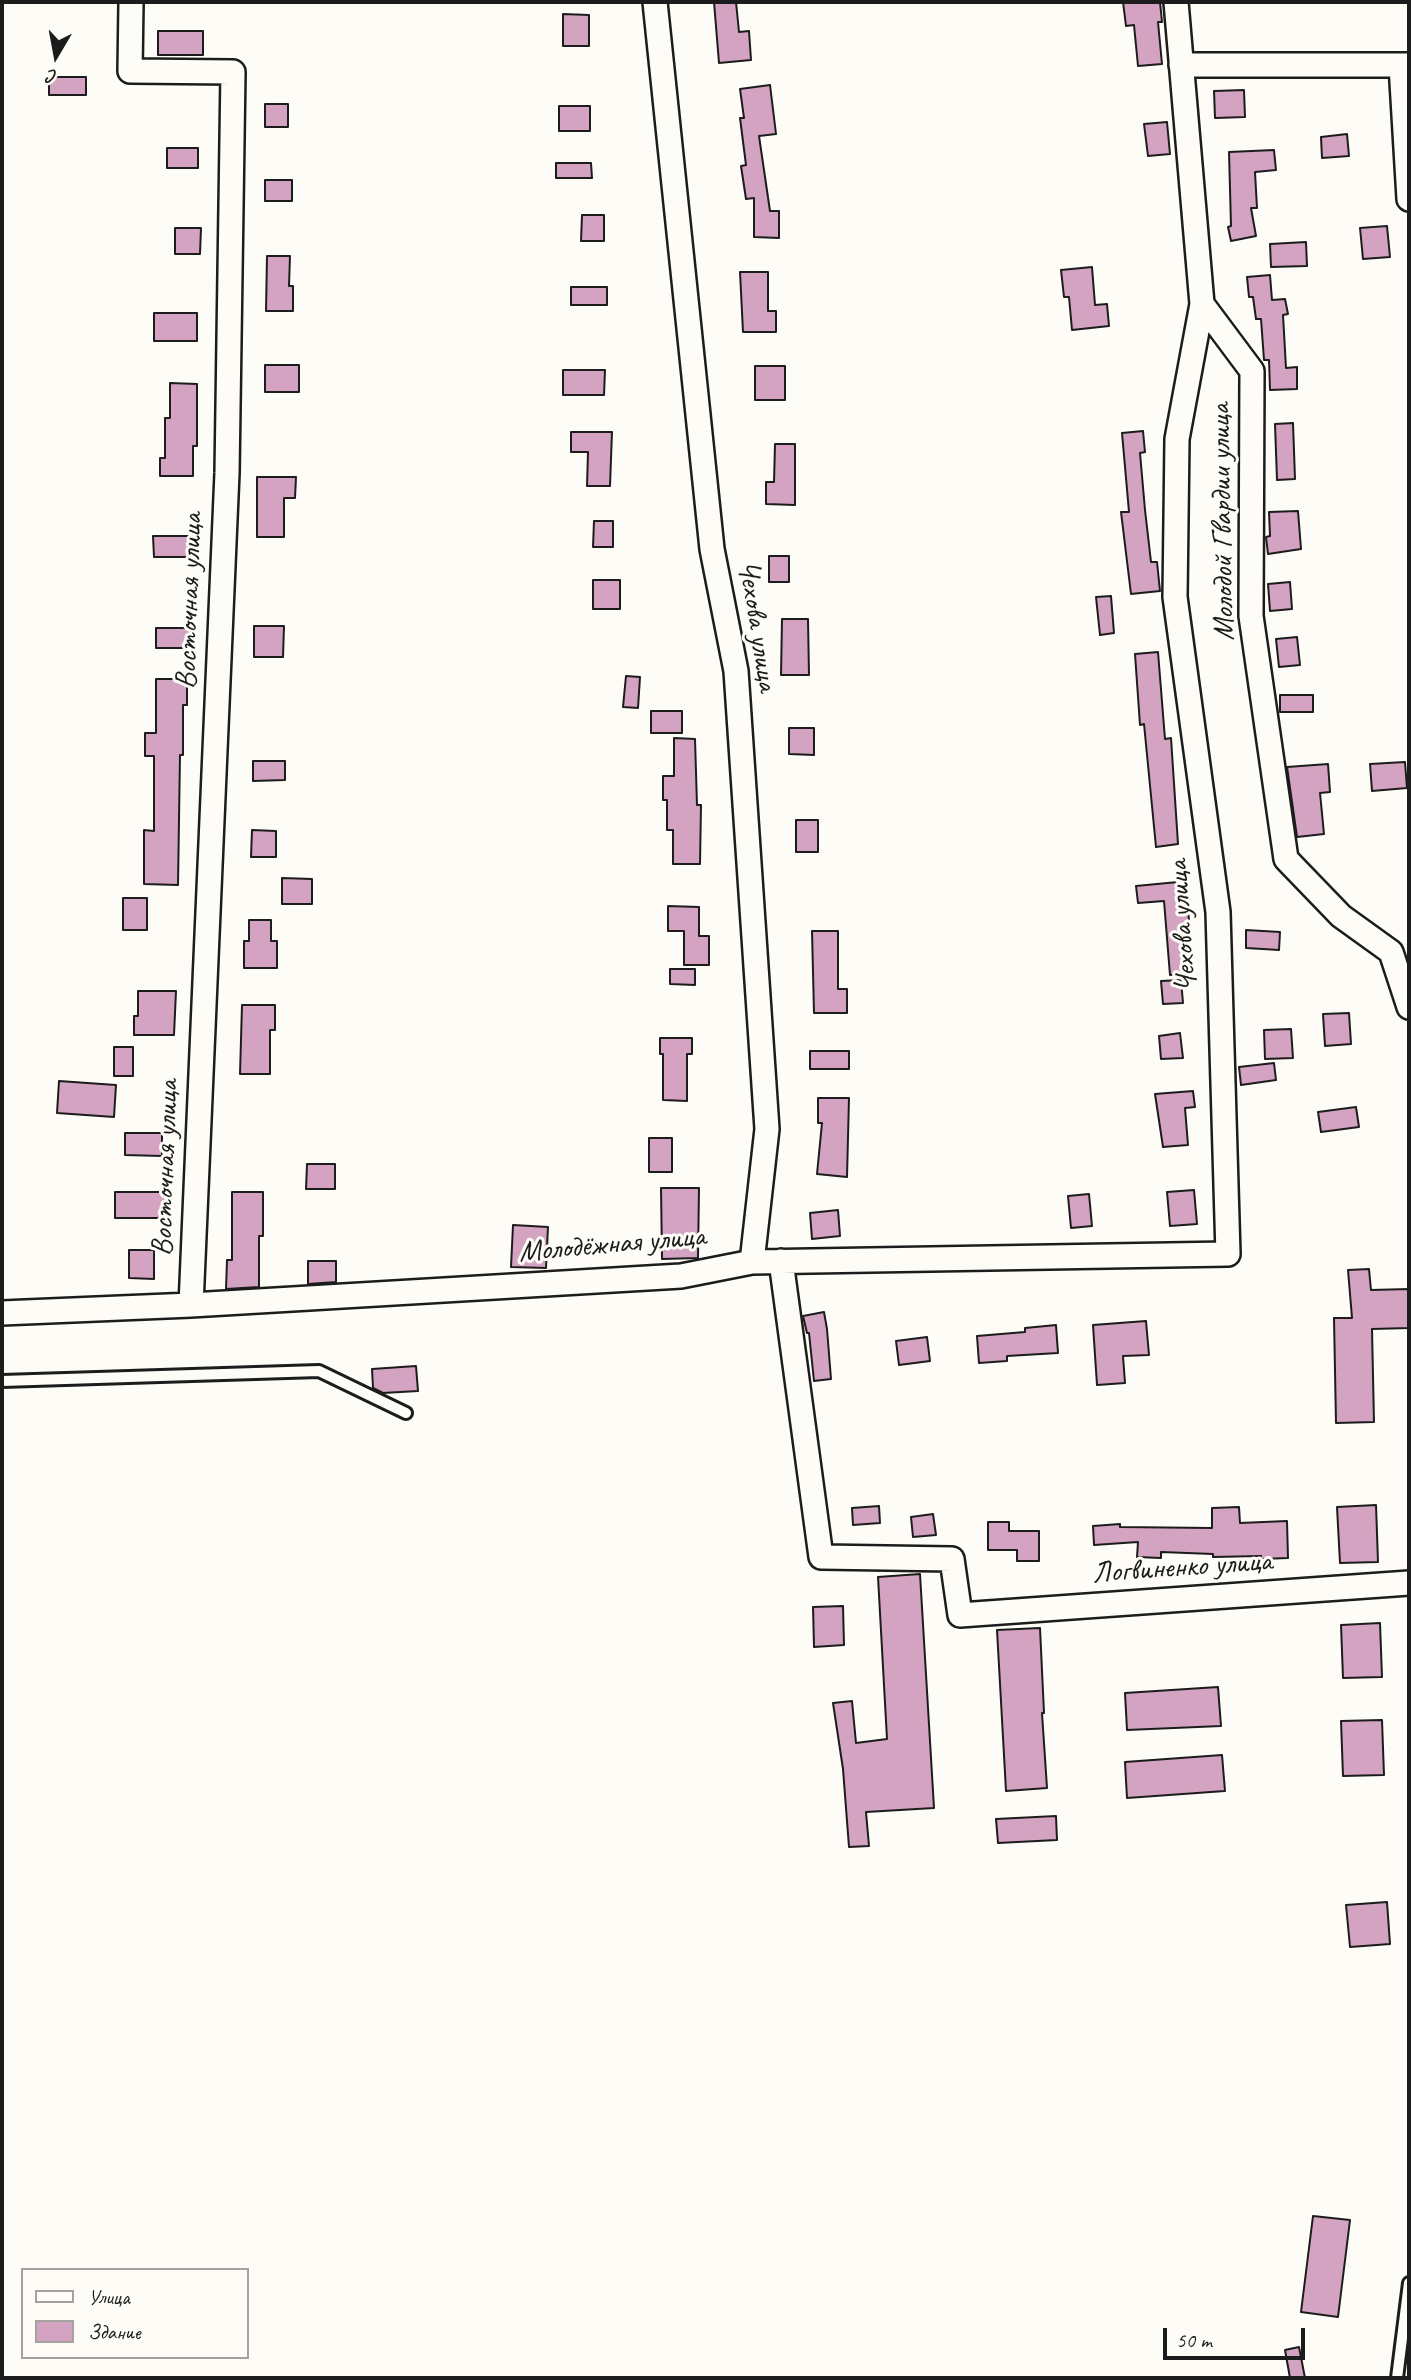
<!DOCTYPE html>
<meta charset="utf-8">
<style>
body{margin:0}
#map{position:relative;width:1411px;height:2380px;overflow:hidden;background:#fdfcf7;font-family:Caveat,sans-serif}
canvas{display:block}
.frame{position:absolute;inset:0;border:4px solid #1c1c1c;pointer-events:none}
.legend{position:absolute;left:21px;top:2268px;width:228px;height:91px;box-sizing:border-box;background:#fdfcf7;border:2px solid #a3a29f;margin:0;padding:9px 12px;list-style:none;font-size:21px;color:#1c1c1c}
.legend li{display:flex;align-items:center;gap:14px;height:35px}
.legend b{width:35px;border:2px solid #a3a29f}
.north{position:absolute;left:21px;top:21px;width:70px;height:70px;-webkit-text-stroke:5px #fdfcf7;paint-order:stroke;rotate:190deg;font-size:19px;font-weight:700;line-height:28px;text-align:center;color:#1c1c1c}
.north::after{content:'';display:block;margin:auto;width:24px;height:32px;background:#1c1c1c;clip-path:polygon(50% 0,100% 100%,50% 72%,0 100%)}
.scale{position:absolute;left:1163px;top:2328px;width:142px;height:32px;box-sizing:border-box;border:4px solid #1c1c1c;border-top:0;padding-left:9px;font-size:21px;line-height:24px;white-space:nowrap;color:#1c1c1c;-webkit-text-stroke:5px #fdfcf7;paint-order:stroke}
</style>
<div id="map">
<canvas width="1411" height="2380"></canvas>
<div class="frame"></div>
<ul class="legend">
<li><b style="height:9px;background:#fdfcf7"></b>Улица</li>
<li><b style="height:19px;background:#d4a3c1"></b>Здание</li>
</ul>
<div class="north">С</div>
<div class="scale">50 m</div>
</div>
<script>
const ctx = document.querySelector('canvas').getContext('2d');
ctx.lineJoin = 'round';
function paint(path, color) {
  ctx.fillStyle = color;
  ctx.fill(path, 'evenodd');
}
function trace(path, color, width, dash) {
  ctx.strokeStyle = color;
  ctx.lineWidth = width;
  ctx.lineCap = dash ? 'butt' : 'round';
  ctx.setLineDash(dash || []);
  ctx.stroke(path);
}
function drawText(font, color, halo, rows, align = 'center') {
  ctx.font = font + ' Caveat,sans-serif';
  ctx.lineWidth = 6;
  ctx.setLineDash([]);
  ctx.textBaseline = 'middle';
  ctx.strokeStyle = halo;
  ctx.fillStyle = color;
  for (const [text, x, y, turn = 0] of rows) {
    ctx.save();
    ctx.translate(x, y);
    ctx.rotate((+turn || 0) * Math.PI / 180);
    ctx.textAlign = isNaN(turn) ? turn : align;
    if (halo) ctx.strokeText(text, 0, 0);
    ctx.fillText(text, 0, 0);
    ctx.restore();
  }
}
const building = new Path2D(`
 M714,2H736L739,32L749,31L751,60L719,63Z
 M1123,2H1160L1162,22H1158L1162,64L1138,66L1134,25L1126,26Z
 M563,14L589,15V46H563Z
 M158,31H203V55H158Z
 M49,77H86V95H49Z
 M770,85L776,134L759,136L770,211H779V238L754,237V198L746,199L741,166L746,165L740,118H744L740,89Z
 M1244,90L1245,117L1215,118L1214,91Z
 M265,104H288V127H265Z
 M559,106H590V131H559Z
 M1167,122L1170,154L1148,156L1144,124Z
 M1347,134L1349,156L1322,158L1321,137Z
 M167,148H198V168H167Z
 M1274,150L1276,170L1255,172L1257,208H1251L1256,236L1231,241L1228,227L1231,226L1229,152Z
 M556,163H591L592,178H556Z
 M265,180H292V201H265Z
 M582,215H604V241H581Z
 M1387,226L1390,257L1363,259L1360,228Z
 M175,228H201L200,254H175Z
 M1306,242L1307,266L1271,267L1270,244Z
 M267,256H290L289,286H293V311H266Z
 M1092,267L1095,305L1107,304L1109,326L1072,330L1069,297H1064L1061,270Z
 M740,272H768V311H776V332H743Z
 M1270,275L1272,300L1285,299L1288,314L1283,315L1286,368L1297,367V389L1270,390L1269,360H1264L1261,319H1256L1253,297H1249L1247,277Z
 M571,287H607V305H571Z
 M154,313H197V341H154Z
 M265,365H299V392H265Z
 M755,366H785V400H755Z
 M563,370H605L604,395H563Z
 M170,383L197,384V446H193V476H160V458H165V418H170Z
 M1293,423L1295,479L1277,480L1275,424Z
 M1143,431L1145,452L1140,453L1145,510L1151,562H1157L1160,591L1131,594L1121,512H1129L1122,433Z
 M571,432H612L610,486H587L588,452H571Z
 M775,444H795V505L766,504V482H774Z
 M257,477H296L295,498H284V537H257Z
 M1298,511L1301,549L1268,554L1266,537L1270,536L1269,512Z
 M594,521H613V547H593Z
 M153,536H192L191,557H154Z
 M769,556H789V582H769Z
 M593,580H620V609H593Z
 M1290,582L1292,609L1270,611L1268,584Z
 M1111,596L1114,633L1100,635L1096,597Z
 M782,619H808L809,675H781Z
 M254,626H284L283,657H254Z
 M156,628H191V648H156Z
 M1297,637L1300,665L1279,667L1276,639Z
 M1158,652L1165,739L1171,738L1178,844L1156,847L1144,724L1140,725L1135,654Z
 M626,676L640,677L638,708L623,707Z
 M156,679H187V705H183V755H180L178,885L144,884V830L154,831V756H145V733H156Z
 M1280,695H1313V712H1280Z
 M651,711H682V733H651Z
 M789,728H814V755L789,754Z
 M674,738L695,739L697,805H701L700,864H673V830H667V800H663V776H674Z
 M253,761H285V780L253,781Z
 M1405,762L1407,788L1372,791L1370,764Z
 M1328,764L1330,792L1320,793L1324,834L1297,837L1287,767Z
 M796,820H818V852H796Z
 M252,830L276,831V857H251Z
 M282,878L312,879V904H282Z
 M1178,882L1180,909H1188L1190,932H1185L1189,973L1170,975L1164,901L1138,903L1136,886Z
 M123,898H147V930H123Z
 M668,906L699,907V936H709V965H684V931H668Z
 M249,920H271V941H277V968H244V941H249Z
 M1246,930L1280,932L1279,950L1246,948Z
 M812,931H838V989H847V1013H814Z
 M670,969H695V985L670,984Z
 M1181,980L1183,1003L1163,1004L1161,981Z
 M138,991H176L174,1035H134V1016H138Z
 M242,1005H275V1030H270V1074H240Z
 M1349,1013L1351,1044L1325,1046L1323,1014Z
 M1291,1029L1293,1058L1265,1059L1264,1030Z
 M1180,1033L1183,1058L1161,1059L1159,1036Z
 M660,1038H692V1054H687V1101L663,1100V1054H660Z
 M114,1047H133V1076H114Z
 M810,1051H849V1069H810Z
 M1274,1063L1276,1080L1241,1085L1239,1067Z
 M59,1081L116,1085L114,1117L57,1113Z
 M1193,1091L1195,1107L1185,1108L1188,1145L1163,1147L1155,1094Z
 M818,1098H849L847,1177L817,1174L822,1123H818Z
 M1356,1107L1359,1127L1321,1132L1318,1112Z
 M125,1133H162V1156L125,1155Z
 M649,1138H672V1172H649Z
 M307,1164H335V1189H306Z
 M661,1188H699L698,1258L662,1259Z
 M1194,1190L1197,1224L1170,1226L1167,1192Z
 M115,1192H167V1218H115Z
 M232,1192H263V1236H259V1287L226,1289L227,1260H232Z
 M1089,1194L1092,1226L1071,1228L1068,1196Z
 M838,1210L840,1236L812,1239L810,1213Z
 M513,1225L548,1227L546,1268L511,1267Z
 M129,1250H154V1279L129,1278Z
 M308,1261H336V1282L308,1284Z
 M1369,1269L1371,1290L1409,1289V1328L1372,1329L1374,1422L1336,1423L1334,1318H1352L1348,1270Z
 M824,1312L827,1329L831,1379L814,1381L809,1333H807L803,1316Z
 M1146,1321L1149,1355L1123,1356L1125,1383L1097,1385L1093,1325Z
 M1056,1325L1058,1353L1007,1356V1361L979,1363L977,1336L1025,1332V1328Z
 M927,1337L930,1361L899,1365L896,1341Z
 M416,1366L418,1391L383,1393L373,1388L372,1369Z
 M1376,1505L1378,1562L1340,1563L1337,1507Z
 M879,1506L880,1523L853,1525L852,1508Z
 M1239,1507L1240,1523L1287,1521L1288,1558L1261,1559V1556L1213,1557V1554L1161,1552V1558L1137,1557L1138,1542L1094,1545L1093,1526L1120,1524V1527L1212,1528V1508Z
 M933,1514L936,1535L913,1537L911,1517Z
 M988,1522H1009V1531H1039V1561H1017V1550H988Z
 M920,1574L934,1808L866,1812L869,1846L849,1847L843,1769L833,1703L852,1701L856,1743L887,1739L878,1577Z
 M843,1606L844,1645L814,1647L813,1607Z
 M1380,1623L1382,1677L1343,1678L1341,1625Z
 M1040,1628L1044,1713H1042L1047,1788L1006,1791L997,1630Z
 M1218,1687L1221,1726L1127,1730L1125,1693Z
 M1382,1720L1384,1775L1343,1776L1341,1721Z
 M1222,1755L1225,1791L1127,1798L1125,1762Z
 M1056,1816L1057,1840L998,1843L996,1819Z
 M1387,1902L1390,1944L1350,1947L1346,1905Z
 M1313,2216L1350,2220L1338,2317L1301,2312Z
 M1299,2347L1305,2378H1290L1285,2350Z`);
const service = new Path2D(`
 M2,1381L319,1371L406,1413
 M1397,2378L1409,2283`);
const minor = new Path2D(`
 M131,2L130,71L233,72L227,473L191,1305
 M655,2L712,549L736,671L767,1129L752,1262
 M1176,2L1202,304L1252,371L1251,616L1286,859L1341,916L1391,952L1409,1007
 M1181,65H1409
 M1401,65L1409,199
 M781,1261L821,1557L952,1559L960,1615L1409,1583
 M2,1313L191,1305L681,1276L752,1262L1228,1254L1218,912L1175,597L1177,439L1202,304`);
const streetNames = [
 ["Молодой Гвардии улица",1223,522,-91],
 ["Восточная улица",190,601,-88],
 ["Чехова улица",757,626,81],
 ["Чехова улица",1183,926,-94],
 ["Восточная улица",166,1168,-88],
 ["Молодёжная улица",612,1245,-5],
 ["Логвиненко улица",1182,1568,-4]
];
paint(building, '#d4a3c1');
trace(building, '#1c1c1c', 2);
trace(service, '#1c1c1c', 16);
trace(minor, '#1c1c1c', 28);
trace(service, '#fdfcf7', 10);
trace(minor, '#fdfcf7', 23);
drawText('30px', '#1c1c1c', '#fdfcf7', streetNames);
</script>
